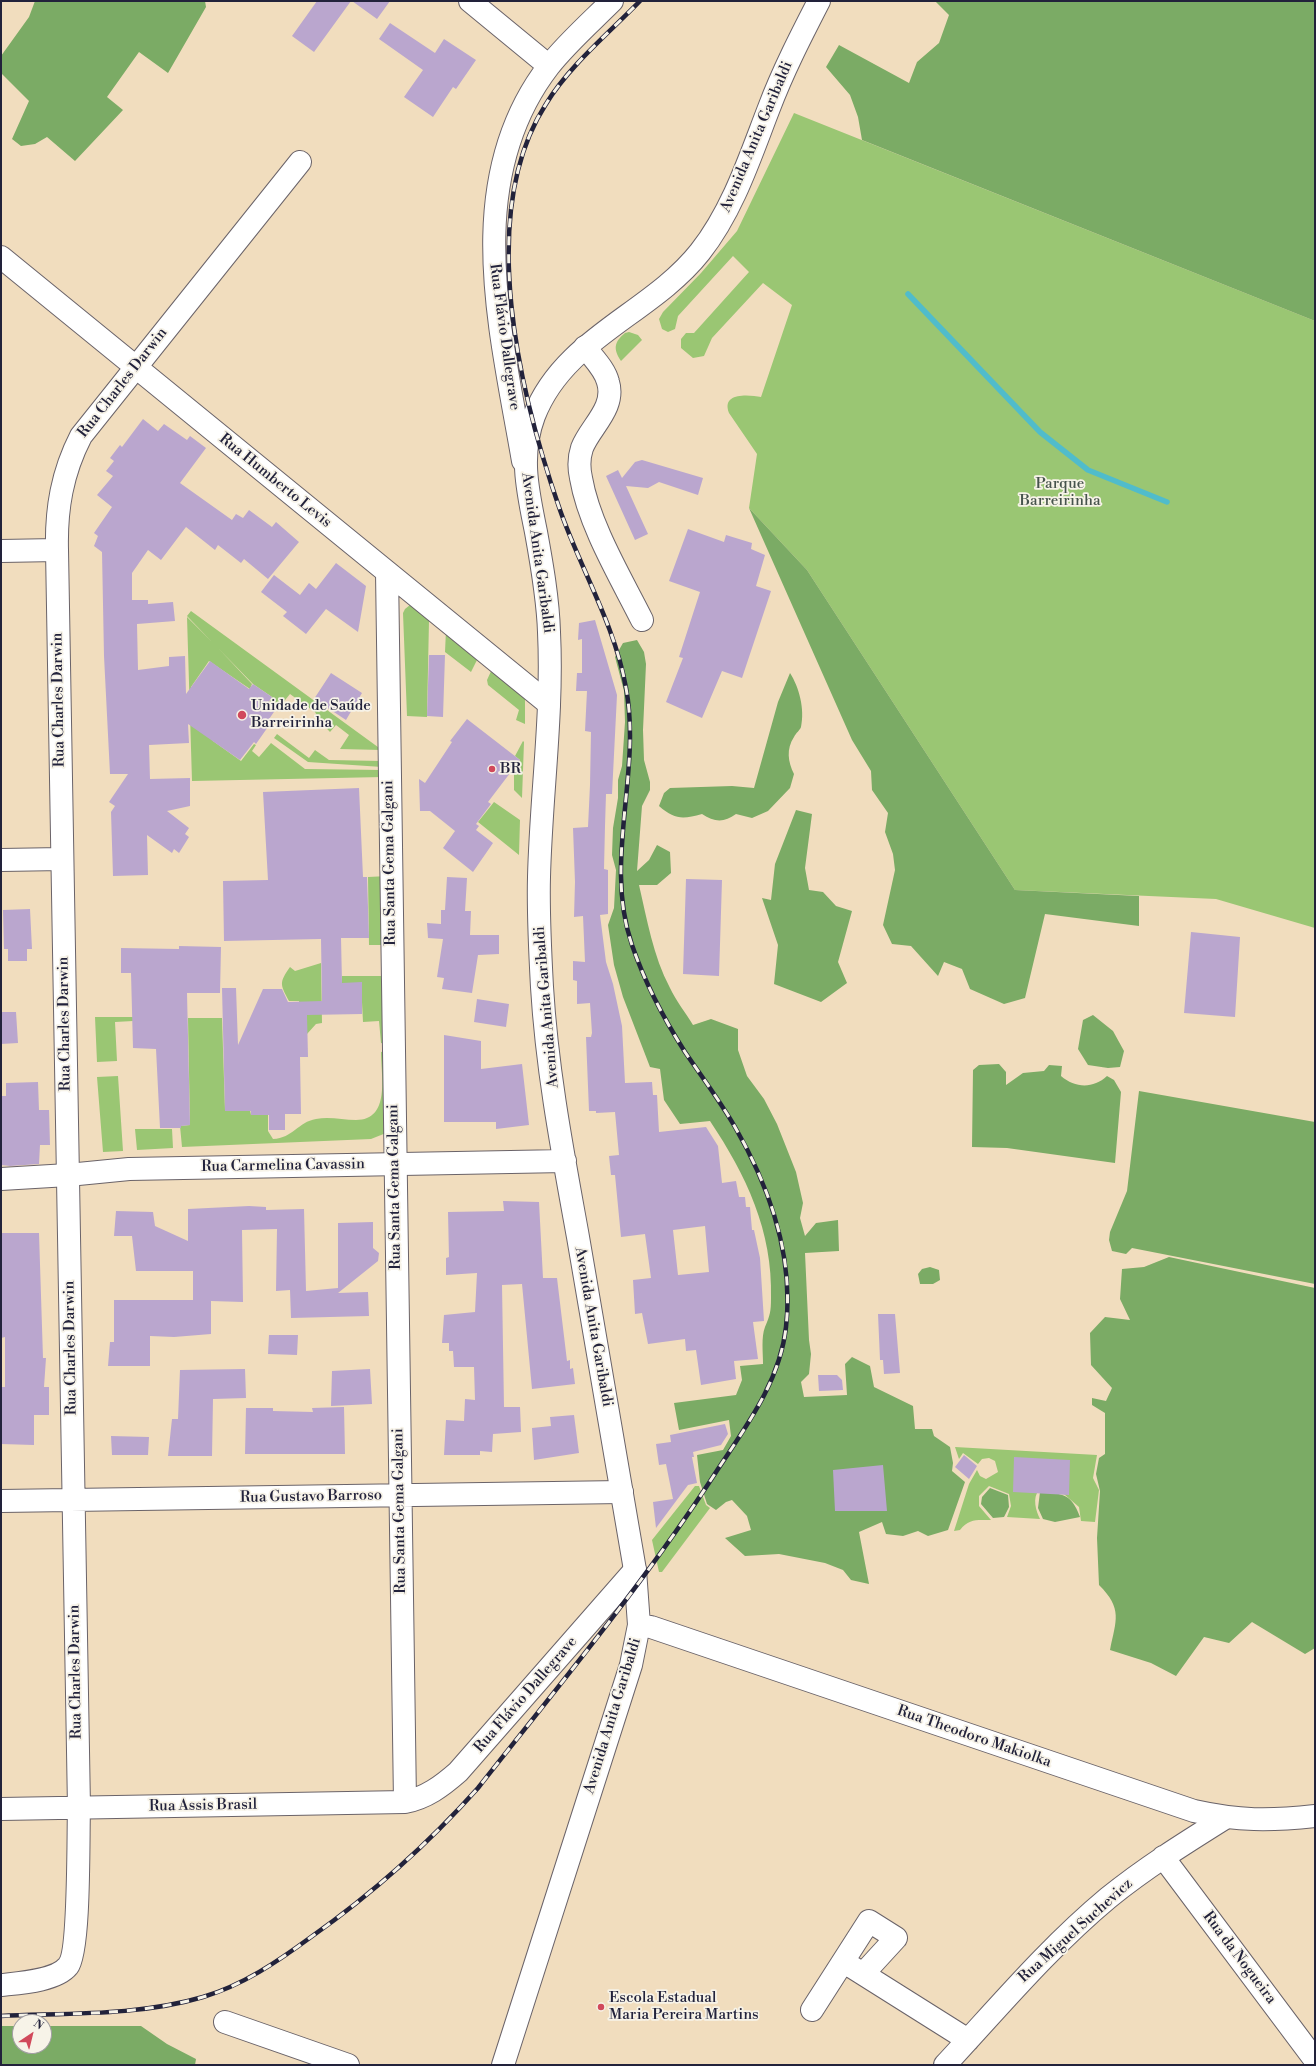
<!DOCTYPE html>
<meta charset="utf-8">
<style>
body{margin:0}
#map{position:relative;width:1316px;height:2066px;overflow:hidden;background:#f1ddbe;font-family:"Libre Bodoni",serif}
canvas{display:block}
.frame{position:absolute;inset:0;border:2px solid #22223b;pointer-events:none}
.north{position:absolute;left:12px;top:2014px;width:40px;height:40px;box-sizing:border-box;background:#f7f3e8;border:1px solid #a29fa3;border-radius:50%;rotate:35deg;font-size:11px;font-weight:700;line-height:16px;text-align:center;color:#22223b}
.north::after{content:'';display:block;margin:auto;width:14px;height:18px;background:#d1495b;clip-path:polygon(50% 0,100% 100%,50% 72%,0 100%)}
</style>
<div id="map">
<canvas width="1316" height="2066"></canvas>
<div class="frame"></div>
<div class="north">N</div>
</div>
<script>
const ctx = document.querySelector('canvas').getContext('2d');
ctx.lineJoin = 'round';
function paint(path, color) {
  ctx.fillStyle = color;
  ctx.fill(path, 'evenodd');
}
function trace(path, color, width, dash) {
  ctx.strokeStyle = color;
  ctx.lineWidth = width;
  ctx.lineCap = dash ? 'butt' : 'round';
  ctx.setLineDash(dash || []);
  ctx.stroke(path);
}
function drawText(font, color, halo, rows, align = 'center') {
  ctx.font = font + ' "Libre Bodoni",serif';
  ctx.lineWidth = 3.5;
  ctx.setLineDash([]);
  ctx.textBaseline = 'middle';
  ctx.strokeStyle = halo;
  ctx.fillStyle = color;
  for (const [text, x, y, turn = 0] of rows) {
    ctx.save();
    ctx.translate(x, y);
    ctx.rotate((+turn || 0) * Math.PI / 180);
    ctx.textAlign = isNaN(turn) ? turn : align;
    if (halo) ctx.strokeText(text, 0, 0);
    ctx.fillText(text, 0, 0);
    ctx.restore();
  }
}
const green = new Path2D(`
 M794,113L1315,321V928L1216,899L1015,890L807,570L749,508L757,454L729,413C721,392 749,395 761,397L792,305L763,283L712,338L704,356L693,358L681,348V339L686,333H694L749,272L733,256L678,316L675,329L668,332L662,329L659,319L663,312L701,273L737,231Z
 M629,332L638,335L642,340L621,361C613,349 614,342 625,333Z
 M410,605L429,620L427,717L407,716L403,613L405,609Z
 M191,611L382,750L340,749L349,735L336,725L330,732L315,716L316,713L290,694L277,710L269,703L272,697L253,684L218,648L252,684L250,689L209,661L191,687L213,741L241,761L254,744L256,745L252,751L259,757L271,743L305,769L383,770V777L192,781L187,617L212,642L187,616Z
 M446,630L479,656L471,672L445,652Z
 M493,667L525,693V724L516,720L519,710L488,685L487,680Z
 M277,734L309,758L315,750L329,760L382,761V767L308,762L274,738Z
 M523,741L524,742L522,798L514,790V767L520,760L515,756Z
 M494,802L520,820L519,855L478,822Z
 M388,876L390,945H369L368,877Z
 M321,963L322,1023L316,1024L307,1034H300L299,1001H289C280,984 279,983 290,967L295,971Z
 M342,976H385V1044L381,1043L379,1021L363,1022L361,983H342Z
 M95,1017H133V1021L115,1022L117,1061L97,1062Z
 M188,1018H222L225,1110H250L251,1115H268V1131L273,1139C293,1138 298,1122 316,1119C329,1116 343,1120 356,1120C391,1120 381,1076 381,1052L385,1051L386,1133L371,1139L182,1147L180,1126L190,1125Z
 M118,1076L123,1151L103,1152L97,1077Z
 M135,1129H172L173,1148L137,1150Z
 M955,1447L1097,1455L1093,1478L1099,1490L1095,1522L1081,1521L1079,1507L1050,1482C1047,1484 1041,1486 1039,1490C1032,1498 1036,1511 1040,1519L1007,1517L1011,1506L1009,1494L989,1486L979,1496V1506L991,1520C978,1520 969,1518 960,1530L954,1531L969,1484L977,1470L980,1476L986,1479L998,1472L995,1461L989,1458L982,1459L978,1464L963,1453L959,1459Z
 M695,1486H699L706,1505L710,1508L662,1572H659L652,1540Z`);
const forest = new Path2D(`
 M35,1H205L206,7L168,73L139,52L107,97L123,110L75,161L47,137L35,144L21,146L12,139L29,101L1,73V56L29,17Z
 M935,1H1315V321L862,140L858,117L850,95L826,67L839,45L909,83L917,62L939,43L949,15Z
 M749,508L807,570L1015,890L1139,896V926L1045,914L1025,998L1004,1004L970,989L962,969L944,962L938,976L911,946L892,944L883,925L895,870L893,854L885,832L888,813L872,790L871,771L852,740Z
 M637,640L644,652L646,664L643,730L644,760L650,782V790L642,806L637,871L649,860L657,845L670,852L671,873L657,885H639C647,919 653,956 670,988C676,1001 686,1013 693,1025L711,1019L738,1029V1050L747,1076L764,1099L777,1124L796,1172L803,1203L800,1218L805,1236L816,1223L838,1220L839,1251L805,1253L809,1340L811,1354L809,1374L801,1382L804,1397L847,1395L845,1364L852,1357L870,1366L874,1387L913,1406L915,1429H932L934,1436L950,1447L953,1463L952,1471L965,1482L948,1530L928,1536L918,1531L903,1536L886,1534L882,1522L859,1532L869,1584L851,1580L843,1570L825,1563L779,1554L745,1556L725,1538L751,1530L747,1516L732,1500L726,1502L716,1510L707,1504L700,1482L697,1455L723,1450L731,1436L729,1420L679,1430L674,1403L736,1395L742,1380L740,1366L763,1364C763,1353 761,1337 765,1327C770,1315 771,1312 771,1298C773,1231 746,1175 710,1121L680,1124L664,1100L660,1069L650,1067L623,997L614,965L608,925L614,908L616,870L612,855L613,828L618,798V780L622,766L625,722L624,691L615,657L623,643Z
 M790,673C799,687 805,709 801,727C800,730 796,733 794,737C786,749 788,762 794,774L790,788L768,811L752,818L736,814C724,823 714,822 702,814C683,819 675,820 659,806L664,793L670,788L732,786L754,788L778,702Z
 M796,810L812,814L805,868L809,890L823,892L836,906L852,911L838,962L847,983L821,1002L774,984L778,945L762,898L771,900L775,864Z
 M1093,1015L1113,1031L1124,1051L1120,1067L1108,1068L1088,1065L1078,1049L1083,1020Z
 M999,1064L1006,1072V1085L1023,1073L1044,1071L1049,1065L1062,1066L1061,1076C1075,1088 1093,1089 1107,1076L1114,1080L1121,1092L1115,1163L1007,1148L972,1147L973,1070L979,1065Z
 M1139,1091L1315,1122V1284L1132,1248L1126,1254L1112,1251L1109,1240L1110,1232L1127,1191Z
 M1169,1257L1315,1288V1648L1305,1654L1252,1622L1229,1643L1204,1637L1176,1676L1151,1663L1110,1650C1116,1620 1123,1609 1099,1585L1097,1538L1100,1491L1096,1474L1099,1458L1105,1454V1413L1092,1405V1398L1106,1401L1112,1388L1091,1365L1090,1333L1105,1317L1130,1320L1120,1299L1122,1269L1144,1267Z
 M930,1267L939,1270L940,1280L933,1284H920L918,1274L922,1269Z
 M990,1488L1008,1495L1009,1507L1004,1517L993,1518L981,1504L982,1497Z
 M1040,1492C1063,1494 1071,1493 1080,1517L1055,1522L1043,1519L1038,1508Z
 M1,2026H20V2046H44V2026H141L167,2044L196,2059L195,2065H1Z`);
const stream = new Path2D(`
 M908,294L1040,432L1088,470L1167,502`);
const building = new Path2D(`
 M317,1H351L314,52L292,36Z
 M352,1H390L377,19Z
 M390,23L435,53L444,39L476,60L456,89L453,87L433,117L404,97L423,70L379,39Z
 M143,419L158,431L164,424L187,440L190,436L206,448L180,483L232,520L236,514L243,518L249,510L272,527L276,522L299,542L268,579L244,559L241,563L218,545L215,550L186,527L161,560L148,550L132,573V600H148V604L173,602L175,621L137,624L138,670L169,666V657L185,656L186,694L210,661L249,689L253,684L272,697L268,703L276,709L267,722L270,724L256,744L254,742L240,760L188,724L189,743L149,745L150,779L190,778V806L167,811L189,828L185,834L189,837L179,853L174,849L172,853L147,835L148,875L113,876L111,812L115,806L109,802L128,774H110L104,656L102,552L94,546L98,536L94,533L112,507L97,495L113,476L106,471L114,461L110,458L120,445L122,447Z
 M642,460L703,478L698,495L659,482L648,488L626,486L648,534L635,540L606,476L618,470L622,478L635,462Z
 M688,529L724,542L726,535L752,543L751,549L765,555L756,586L771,591L742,678L722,671L702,718L666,702L683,658L679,657L700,592L669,581Z
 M336,563L366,586L358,632L326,609L306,634L283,616L287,612L261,592L274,575L300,595L309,583L316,589Z
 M595,620L617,695L612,794H606L605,826L604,869L608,870V914L600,915L606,962L613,984L622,1026L625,1083L652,1082L653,1095H657L659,1132L706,1127L718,1146L722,1183L736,1181L739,1197H745L746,1207H750L752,1230H754L760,1258L764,1321L753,1322L758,1359L734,1361L736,1379L701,1385L696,1350L686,1351L685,1339L648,1344L642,1313L635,1314L633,1280L651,1278L645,1234L621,1237L615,1175H611L609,1156L619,1155L615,1112L596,1113V1111H589L586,1037H591L592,1033L590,1003L577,1004V981L573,980V961L585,962L583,916L574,917L575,882L573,828L588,827L590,785L591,732L585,731L587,691H576L577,673H582V639L578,640L579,623ZM705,1226L709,1272L678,1275L673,1230Z
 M429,655H445L443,717L427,716Z
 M331,673L362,693L346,720L314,699Z
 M467,719L520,760L488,802L491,804L476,824L479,826L476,830L493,843L473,872L443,848L455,831L430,811H420L419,779L425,783L452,742L450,741Z
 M359,788L363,877H367L369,938H341L342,983L362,982V1014L307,1015L308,1057H300L301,1114H285V1130H269V1115H251V1111H225L222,988H236L238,1045L263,989H282L288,1002L322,1001L321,939L224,941L223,881L268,880L263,792Z
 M447,877L467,878L465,911H471L470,935H499V954L478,955L472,993L442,989L444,978L437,977L443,939L428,938L427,923L441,924V910H445Z
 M686,879L722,880L719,976L683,974Z
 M30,909L32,949H27V961H8V949H4L3,910Z
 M1191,932L1240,937L1235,1017L1184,1013Z
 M179,946L221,947L220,993H187L190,1125L181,1126V1128H160L156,1049L133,1048L131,973H121V948L179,949Z
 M477,999L509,1004L506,1027L474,1022Z
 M1,1012H16L18,1043L1,1044Z
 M444,1035L481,1041V1069L522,1064L529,1125L496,1129V1122H444Z
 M38,1082L39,1110H49L50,1145H40L39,1164L10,1166L1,1165V1096H6V1083Z
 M503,1201L539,1202L543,1278H557L567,1361L570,1360V1369L573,1368L575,1384L532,1389L522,1284L502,1285L504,1407H520L521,1432L493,1434L492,1452L480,1451V1455H444L446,1420L464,1421L465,1399L475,1400L474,1367H454L453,1351H449V1343H442L444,1315L475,1312L477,1273L446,1275V1258L449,1257L448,1212L504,1211Z
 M249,1206L266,1207V1210L304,1209L306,1291L338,1288V1223L373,1222V1248L379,1253L378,1261L338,1293L368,1292L369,1316L291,1318L290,1290L276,1291L277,1229L242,1230L243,1302L211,1301V1334L174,1337L150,1336V1366H108L110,1342H114V1300H193V1271H136L132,1236H114L116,1211L153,1212L155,1226L188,1241V1209Z
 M1,1233H39L43,1358H46L44,1387H49V1415H34V1445L1,1444V1387H5V1337L1,1338Z
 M878,1314H895L900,1373L884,1374L883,1360H880Z
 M269,1335H298L297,1355L268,1354Z
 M245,1369L246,1398L213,1399L212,1456H168L172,1419H178L180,1370Z
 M370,1369L372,1404L331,1406L332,1371Z
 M818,1375H837L842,1380L843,1390L819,1391Z
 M344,1407L345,1454H245L246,1408H273V1411L313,1412L312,1408Z
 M574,1415L579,1453L534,1460L532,1428L551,1426L550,1417Z
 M725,1424L728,1434L721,1445L693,1452L694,1457H692L697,1483L688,1485L656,1528L653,1502L673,1499L666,1464L659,1465L656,1444L671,1442L670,1435Z
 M111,1436L149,1437L148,1455H112Z
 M964,1455L977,1466L969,1479L955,1467Z
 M1014,1457L1070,1460L1069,1495L1013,1492Z
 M883,1465L887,1511H835L833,1470Z`);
const minor = new Path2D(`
 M470,1L549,66
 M1,257L549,704
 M585,347C593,358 605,369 608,382C616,408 590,427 582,448C579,457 579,469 581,478C589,525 621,578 642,620
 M523,461C501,332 460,181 549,66C566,44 592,21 612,1
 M1,551L57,550
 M387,572L405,1802
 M1,860L62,859
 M1,1501L622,1492
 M1,1809L405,1802C426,1798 442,1786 458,1772L635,1570
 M1163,1857L1315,2060
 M852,1967L968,2040
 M1,1985C19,1983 56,1981 68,1966C80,1952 78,1833 79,1808L57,550C56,509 62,473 81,436L300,162
 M812,2010L869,1921L896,1938L863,1974
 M225,2022L348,2065
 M945,2065C998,2008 1048,1948 1108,1898C1145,1868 1185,1843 1225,1818`);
const major = new Path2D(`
 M1,1179L68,1175L129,1169L565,1161
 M639,1625L651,1627L1194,1811C1239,1821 1269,1821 1315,1816
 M503,2065L631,1665L639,1625L635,1570C616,1459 597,1348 578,1237C563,1154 547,1071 542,987C540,950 538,914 539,877C541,795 553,714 549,632C548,599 542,565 536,532C528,492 519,456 534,416C564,338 651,314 700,252C733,210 750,157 769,108C783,71 801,36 819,1`);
const rail = new Path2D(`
 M1,2016C67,2013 139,2016 203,1997C243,1985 277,1962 311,1937C372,1894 428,1844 478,1788C560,1684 646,1581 718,1469C747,1425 780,1381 786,1327C794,1256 770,1188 735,1127C720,1101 702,1077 685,1052C664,1019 645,983 632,945C603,861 642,773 626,688C615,625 581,570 560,510C520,395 475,214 546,104C569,66 609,33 640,1`);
const markers = [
 [242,715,5,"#d1495b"],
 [492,769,4,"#d1495b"],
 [601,2007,4,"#d1495b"]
];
const streetNames = [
 ["Avenida Anita Garibaldi",757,137,-67],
 ["Rua Flávio Dallegrave",504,337,82],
 ["Rua Charles Darwin",123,383,-52],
 ["Rua Humberto Levis",275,481,39],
 ["Avenida Anita Garibaldi",537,553,82],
 ["Rua Charles Darwin",59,700,-91],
 ["Rua Santa Gema Galgani",390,863,-91],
 ["Avenida Anita Garibaldi",547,1007,-95],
 ["Rua Charles Darwin",65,1024,-91],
 ["Rua Carmelina Cavassin",283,1166,-1],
 ["Rua Santa Gema Galgani",395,1187,-91],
 ["Avenida Anita Garibaldi",593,1327,80],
 ["Rua Charles Darwin",71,1348,-91],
 ["Rua Gustavo Barroso",311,1497,-1],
 ["Rua Santa Gema Galgani",400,1511,-91],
 ["Rua Charles Darwin",76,1672,-91],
 ["Rua Flávio Dallegrave",526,1695,-49],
 ["Avenida Anita Garibaldi",613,1716,-73],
 ["Rua Theodoro Makiolka",974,1737,19],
 ["Rua Assis Brasil",203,1806,-1],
 ["Rua Miguel Suchevicz",1076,1931,-42],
 ["Rua da Nogueira",1239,1958,53]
];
const parkNames = [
 ["Parque",1060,484],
 ["Barreirinha",1060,501]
];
const poiNames = [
 ["Unidade de Saúde",251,706],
 ["Barreirinha",251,723],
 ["BR",500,769],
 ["Escola Estadual",609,1998],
 ["Maria Pereira Martins",609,2015]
];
paint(green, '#9ac673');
paint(forest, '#7bab65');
trace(stream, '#50bccb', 5.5);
paint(building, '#baa6ce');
trace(minor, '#6a6369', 24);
trace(major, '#6a6369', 24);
trace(minor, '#fff', 22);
trace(major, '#fff', 22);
trace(rail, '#22223b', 4.5);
trace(rail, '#f7f3e8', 3, [9]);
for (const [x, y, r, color] of markers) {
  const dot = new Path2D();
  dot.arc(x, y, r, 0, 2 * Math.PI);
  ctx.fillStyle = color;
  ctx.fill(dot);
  trace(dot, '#f7f3e8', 1.5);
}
drawText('15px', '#22223b', '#f7f3e8', streetNames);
drawText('15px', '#46534c', '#f7f3e8', parkNames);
drawText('15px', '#22223b', '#f7f3e8', poiNames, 'left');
</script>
